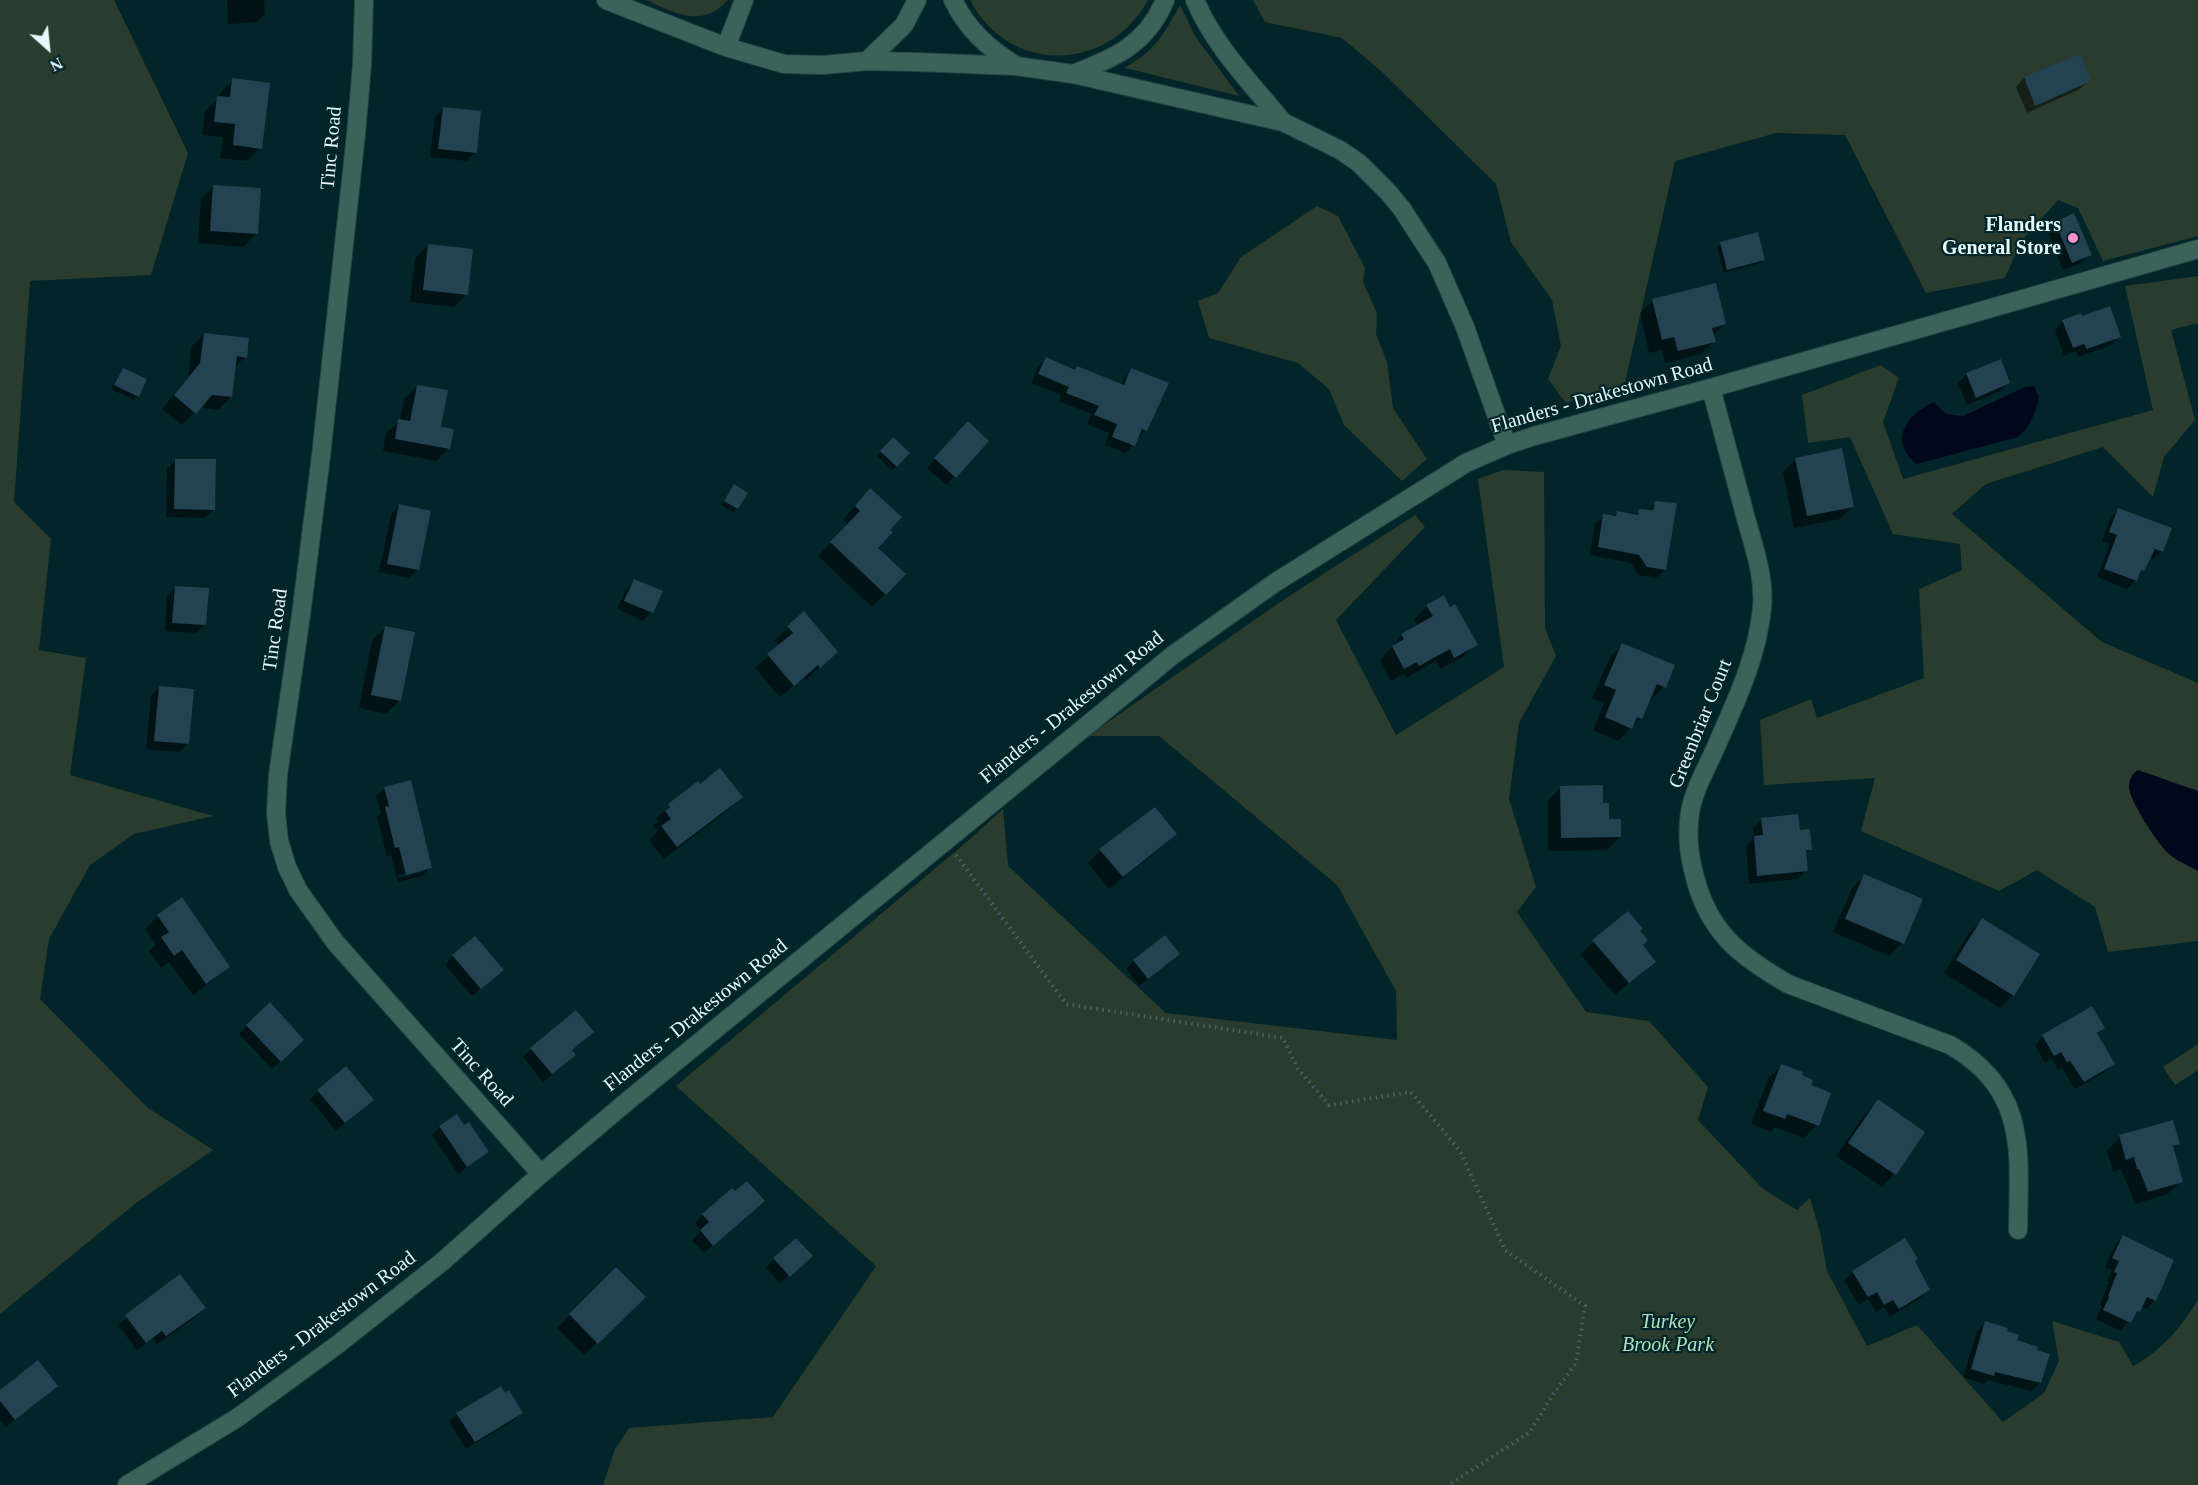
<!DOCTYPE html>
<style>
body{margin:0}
#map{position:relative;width:2198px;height:1485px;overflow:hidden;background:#022529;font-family:Georgia,serif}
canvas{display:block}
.north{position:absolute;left:18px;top:18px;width:60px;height:60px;-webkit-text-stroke:4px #022529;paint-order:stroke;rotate:153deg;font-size:16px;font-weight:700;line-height:24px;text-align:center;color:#e6f9fb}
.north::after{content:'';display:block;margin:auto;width:21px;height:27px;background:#e6f9fb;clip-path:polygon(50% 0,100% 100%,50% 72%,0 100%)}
</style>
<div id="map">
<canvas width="2198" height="1485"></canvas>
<div class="north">N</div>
</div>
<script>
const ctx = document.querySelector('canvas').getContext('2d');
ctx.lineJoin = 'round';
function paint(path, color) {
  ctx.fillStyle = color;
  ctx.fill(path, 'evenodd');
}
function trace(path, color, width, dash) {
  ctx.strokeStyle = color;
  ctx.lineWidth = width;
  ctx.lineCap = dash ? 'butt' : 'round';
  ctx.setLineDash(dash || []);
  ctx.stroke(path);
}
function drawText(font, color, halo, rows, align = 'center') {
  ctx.font = font + ' Georgia,serif';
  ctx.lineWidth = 4.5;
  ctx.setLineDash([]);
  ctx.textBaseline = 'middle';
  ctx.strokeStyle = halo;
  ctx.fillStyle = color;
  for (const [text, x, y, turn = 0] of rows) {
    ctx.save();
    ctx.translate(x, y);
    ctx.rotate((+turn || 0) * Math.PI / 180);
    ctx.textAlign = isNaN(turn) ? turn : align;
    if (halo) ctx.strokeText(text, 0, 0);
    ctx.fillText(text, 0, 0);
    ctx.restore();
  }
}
const green = new Path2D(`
 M0,0H114L188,153L151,275L30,281L14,502L51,539L39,650L86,658L70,775L213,816L134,834L90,865L49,939L40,999L148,1108L213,1150L136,1203L0,1314Z
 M646,0H728C701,29 675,13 646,0Z
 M970,0H1148C1108,73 1009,75 970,0Z
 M1253,0H2198V236L2103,261L2078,208L2058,200L2021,241L2005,278L1926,293L1845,135L1776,133L1675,161L1624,387L1566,403L1548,379L1561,346L1552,300L1511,242L1496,184L1381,71L1342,38L1265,22Z
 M1180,5L1195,36L1239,96L1125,68C1130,64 1138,60 1144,55C1161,41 1170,23 1180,5Z
 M1317,206L1338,216L1365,268L1363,282L1377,313L1376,334L1387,362L1393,408L1427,459L1402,481L1344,425L1329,389L1298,363L1209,338L1198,301L1218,293L1241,257Z
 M2198,276V323L2171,330L2195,420L2164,457L2153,497L2103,447L1986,484L1952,514L2102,642L2198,683V941L2108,952L2095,907L2037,870L1999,891L1861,831L1875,778L1764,785L1760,720L1811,699L1817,718L1924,678L1919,589L1962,570L1960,544L1893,534L1850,437L1808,443L1802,395L1881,365L1899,378L1883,422L1903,479L2153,410L2125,286Z
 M1503,470L1544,472L1545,628L1556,656L1519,723L1509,799L1536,887L1517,912L1586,1012L1649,1021L1708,1087L1698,1120L1762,1188L1797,1210L1810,1198L1820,1233L1827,1271L1867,1346L1917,1325L2003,1422L2044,1393L2059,1361L2052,1321L2119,1342L2133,1366C2160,1352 2184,1325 2198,1299V1485H603L615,1449L629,1428L773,1417L876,1266L676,1086L969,840L1003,809L1008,866L1166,1013L1397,1040L1396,991L1337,885L1159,736H1088L1286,598L1415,515L1425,527L1336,620L1396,735L1504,667L1478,479Z
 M2198,1044V1070L2175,1085L2163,1067Z`);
const water = new Path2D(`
 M2034,386L2039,397C2036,412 2030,427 2018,437L1917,464C1888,441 1906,415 1934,402L1946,414L1963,416L2025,387Z
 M2138,770L2198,791V871C2189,866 2177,861 2169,854C2159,846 2128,799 2129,786C2129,779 2133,773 2138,770Z`);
const shadow = new Path2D(`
 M227,0H264L265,14L257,22L228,24Z
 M2079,56L2089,80L2080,89L2027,113L2016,87L2024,78Z
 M233,80L260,148L247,161L220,158L223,137L202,135L205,111L219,98L220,93Z
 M443,108L475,152L467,161L430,157L435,117Z
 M214,186L256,234L243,247L198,243L201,199Z
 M2055,223L2090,254L2082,263L2063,270L2047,231Z
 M1721,243L1764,259L1760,263L1724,273L1717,247Z
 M428,245L467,294L454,307L410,302L415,258Z
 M1653,300L1724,324L1712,336L1714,341L1701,354L1665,363L1662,350L1649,353L1640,313Z
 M2063,321L2119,336L2111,345L2078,357L2076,351L2064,356L2055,330Z
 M204,334L245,357L234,368L231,397L218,410L199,407L182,425L162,409L188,378L191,347Z
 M1046,359L1074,371L1120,386L1124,378L1132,370L1167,384L1145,430L1126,453L1105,445L1109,433L1087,424L1091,414L1059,401L1061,395L1031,383L1038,367Z
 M123,369L138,396L134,400L111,389Z
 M1967,374L2009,383L2000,391L1967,405L1958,383Z
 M417,386L449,448L436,461L383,451L386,433L400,421L404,399Z
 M959,432L987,441L946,485L927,468Z
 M893,439L908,453L892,470L877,456Z
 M1796,459L1853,506L1840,519L1794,528L1783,472Z
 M175,460L213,510L205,518L166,517L167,469Z
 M734,486L746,494L733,512L721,505Z
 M870,490L876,548L885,594L872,607L818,556L848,525L843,519Z
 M1656,502L1665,570L1656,578L1638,575L1631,563L1590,555L1595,524L1604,515L1613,517L1617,513L1635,516L1640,511H1647Z
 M399,505L418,569L409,578L379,572L391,514Z
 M2118,510L2162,551L2153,559L2149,558L2136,580L2127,589L2097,577L2110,544L2102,541L2110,518Z
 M635,580L651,612L643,621L617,609L626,589Z
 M175,587L205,625L196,633L165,631L167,596Z
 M1427,606L1476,644L1463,657L1441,669L1436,661L1406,678L1404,674L1391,681L1380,660L1402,635L1418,626L1414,619Z
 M804,614L836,652L806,680L804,677L780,697L755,668L780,646L775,640Z
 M386,627L399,701L386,714L359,708L372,640Z
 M1623,644L1664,687L1651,700L1649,699L1641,718L1618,741L1593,730L1604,703L1592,698L1610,657Z
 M159,687L188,743L179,752L146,749L151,696Z
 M697,783L700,786L741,797L728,810L664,859L649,840L658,831L653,825L658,821L656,818Z
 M1561,787L1608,820L1620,837L1607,850L1548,851V800Z
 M385,788L430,868L422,876L398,882L391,855L387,856L377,817L381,813L376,796ZM423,869V872L399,878L398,875Z
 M1761,820L1798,832L1811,849L1805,855L1806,870L1798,879L1749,884L1746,846L1754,838L1753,828Z
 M1175,834L1162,847L1109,889L1088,863L1100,850Z
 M1865,875L1902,943L1889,956L1833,932L1852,888Z
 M1628,913L1639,931L1641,945L1654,962L1615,995L1580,954Z
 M158,916L228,966L215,979L193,995L169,962L161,968L149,951L156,944L145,929Z
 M1982,920L2013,995L2000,1008L1944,973L1969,933Z
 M453,956L493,978L472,996L445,965Z
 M1134,961L1170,962L1139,986L1126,969Z
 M270,1004L302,1040L272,1069L239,1034Z
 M2103,1028L2097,1034L2113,1064L2105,1072L2075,1089L2062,1068L2058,1070L2052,1059L2045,1063L2035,1045L2043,1036Z
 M531,1049L570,1051L565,1063L543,1082L523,1057Z
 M1781,1066L1809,1086L1817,1125L1804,1138L1775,1127L1771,1132L1751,1124L1768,1079Z
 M318,1091L363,1108L336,1131L310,1099Z
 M1878,1101L1923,1132L1894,1174L1882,1187L1836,1156L1865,1114Z
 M440,1127L487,1152L458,1174L432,1135Z
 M2120,1137L2178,1144L2172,1150L2181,1181L2168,1194L2135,1204L2121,1169L2113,1172L2107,1150Z
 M754,1210L704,1253L692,1240L701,1231L695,1223L703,1215Z
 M2123,1237L2166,1278L2155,1300L2146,1309L2141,1306L2121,1331L2096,1319L2102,1306L2100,1305L2109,1282L2107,1281L2112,1270L2105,1267L2115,1245Z
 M1905,1240L1929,1290L1920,1298L1890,1317L1884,1307L1876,1312L1868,1299L1859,1305L1844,1281L1853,1272Z
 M774,1259L802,1264L780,1284L766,1267Z
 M616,1269L644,1297L584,1355L557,1328Z
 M179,1276L204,1308L196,1317L157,1344L153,1338L137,1350L118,1325Z
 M1986,1323L2006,1332L2015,1341L2040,1383L2031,1391L1988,1380L1984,1384L1963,1377L1977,1331Z
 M0,1392L47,1394L6,1427L0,1420Z
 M521,1413L513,1421L466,1449L449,1422L457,1414Z`);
const building = new Path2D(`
 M2080,54L2091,81L2035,106L2024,77Z
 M232,78L270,83L262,149L233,145L235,124L214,122L217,96L230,97Z
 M443,107L481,111L477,153L438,149Z
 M213,185L261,188L258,234L210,231Z
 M2074,213L2092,255L2072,263L2055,222Z
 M1758,232L1765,260L1727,270L1720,242Z
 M428,244L473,249L468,295L423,290Z
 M1716,283L1726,324L1712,328L1716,342L1678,351L1674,337L1662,340L1652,299Z
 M2110,306L2121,337L2087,349L2084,344L2073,348L2062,320L2081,313L2082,316Z
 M204,333L249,338L247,358L237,356L232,397L212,395L196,414L174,395L200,363Z
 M1046,357L1075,370L1077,366L1124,385L1131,368L1169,383L1147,431L1142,429L1135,446L1112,437L1117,424L1094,415L1099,406L1066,393L1069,387L1038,374Z
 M2001,359L2010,383L1976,398L1966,373Z
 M123,368L147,379L139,397L114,385Z
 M417,385L448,390L441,427L454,429L450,449L395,439L398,419L410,421Z
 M968,421L989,441L956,478L934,458Z
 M893,437L910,453L897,467L880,451Z
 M1842,448L1854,507L1807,516L1795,458Z
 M175,459H216L215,510L174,509Z
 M734,484L748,493L738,509L724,501Z
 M870,488L902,517L890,530L893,532L878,548L906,574L886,595L830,542L860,511L855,506Z
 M1655,501L1677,503L1666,570L1647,567L1639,555L1598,547L1603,514L1616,516L1617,511L1638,515L1639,509L1653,510Z
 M399,504L431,511L419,570L387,564Z
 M2118,508L2172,528L2163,552L2155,549L2144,571L2141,570L2137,581L2104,569L2117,535L2109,532Z
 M634,579L663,591L653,613L624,601Z
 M175,586L209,588L206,625L172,623Z
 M1444,595L1450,607L1455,604L1478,645L1454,658L1450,649L1419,666L1417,662L1404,669L1392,646L1404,639L1401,634L1433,616L1426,605Z
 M804,611L838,652L820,668L818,665L794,686L767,654L793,633L787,626Z
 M385,626L415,632L401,701L371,695Z
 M1622,643L1675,665L1666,688L1657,684L1642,719L1637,717L1632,729L1605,717L1616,690L1604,685Z
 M159,686L194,689L189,744L154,741Z
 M720,768L743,797L677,847L661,826L671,819L665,811L670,807L668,804L698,781L700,784Z
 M411,780L432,868L406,875L399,847L395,848L385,807L389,806L384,787Z
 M1603,785V803H1609V819H1621V837L1561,838L1560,786Z
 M1155,807L1177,834L1123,877L1099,849Z
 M1798,814L1800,830L1810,829L1812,850H1806L1808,871L1757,876L1754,836L1763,835L1761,818Z
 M1864,874L1923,899L1904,944L1845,919Z
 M182,897L230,967L206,984L182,950L174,956L161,937L169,932L157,915Z
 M1628,911L1643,929L1640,931L1648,940L1643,945L1656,962L1629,983L1592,940Z
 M1982,918L2040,954L2014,996L1956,960Z
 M1165,935L1180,954L1148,979L1133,960Z
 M475,936L504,970L481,989L452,955Z
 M270,1002L304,1040L281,1062L246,1025Z
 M2092,1006L2105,1028L2097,1033L2115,1064L2084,1082L2070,1061L2067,1062L2061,1052L2054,1056L2042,1035Z
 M576,1010L594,1032L572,1050L576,1055L552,1074L530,1048Z
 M1781,1064L1803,1072L1802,1075L1813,1080L1811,1085L1831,1093L1819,1126L1787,1114L1785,1119L1763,1111Z
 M346,1066L374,1100L345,1123L317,1090Z
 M1878,1099L1925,1132L1896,1175L1848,1143Z
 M457,1114L464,1125L469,1122L489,1152L467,1167L439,1126Z
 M2173,1120L2180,1144L2173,1146L2183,1182L2148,1192L2139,1169H2137L2134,1157L2126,1160L2119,1135Z
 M747,1181L765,1201L713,1246L700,1230L709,1222L702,1214L732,1188L735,1191Z
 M2123,1235L2174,1260L2156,1301L2147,1297L2140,1312L2137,1311L2131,1323L2103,1310L2109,1297L2108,1296L2117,1273L2114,1272L2119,1261L2112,1258Z
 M796,1238L813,1256L790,1277L773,1258Z
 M1905,1238L1918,1259L1915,1261L1930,1290L1899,1309L1893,1300L1884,1305L1877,1292L1868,1297L1852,1271Z
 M616,1267L646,1297L598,1344L569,1314Z
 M180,1274L206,1308L166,1336L162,1331L146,1343L125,1315Z
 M1985,1321L2008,1328L2007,1331L2019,1335L2017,1340L2038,1347L2037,1350L2050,1354L2041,1383L1995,1372L1994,1376L1971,1369Z
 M38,1360L58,1386L15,1420L0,1401V1390Z
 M501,1386L505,1393L509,1390L523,1413L475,1442L456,1413Z`);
const path = new Path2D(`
 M956,855L1066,1004L1283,1038L1298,1069L1329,1105L1411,1092L1460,1151L1505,1250L1585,1306L1576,1363L1552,1396L1530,1432L1449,1485`);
const minor = new Path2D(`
 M364,0L362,65L356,134L321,456L301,615L278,775L276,813L279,841L287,867L298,890L335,942L541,1174
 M606,0L726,47L784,64L823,65L867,61L916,62L1016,66L1073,74L1283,122L1340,150L1359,163L1389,193L1402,209L1437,263L1465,327L1507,445
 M953,0C967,29 988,48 1015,65
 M1195,0C1214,46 1252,84 1283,122
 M726,47L744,0
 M867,61L904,25L917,0
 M1073,74C1115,58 1147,44 1165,0
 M1711,388C1722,430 1734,473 1745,515C1753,545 1765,576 1762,608C1757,659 1735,703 1715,749C1706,769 1694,790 1690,812C1686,839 1690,862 1698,888C1714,937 1745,959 1788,984L1950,1045C2028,1090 2019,1151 2018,1230
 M127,1485L237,1418L337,1345L442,1262L541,1174L630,1099L1173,655L1276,582L1466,463L1507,445L1534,436L1711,388L2198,249`);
const markers = [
 [2073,238,6,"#f890cb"]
];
const streetNames = [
 ["Tinc Road",332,148,-85],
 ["Flanders - Drakestown Road",1602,396,-16],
 ["Tinc Road",276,630,-82],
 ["Flanders - Drakestown Road",1072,708,-39],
 ["Greenbriar Court",1701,724,-68],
 ["Flanders - Drakestown Road",696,1016,-39],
 ["Tinc Road",481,1073,48],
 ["Flanders - Drakestown Road",322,1325,-37]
];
const poiNames = [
 ["Flanders",2061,226],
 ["General Store",2061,249]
];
const parkNames = [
 ["Turkey",1668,1323],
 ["Brook Park",1668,1346]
];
paint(green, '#2a3c2e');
paint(water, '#02081c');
paint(shadow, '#0007');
paint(building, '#234252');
trace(minor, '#224346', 20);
trace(path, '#466568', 4, [1.5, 4.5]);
trace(minor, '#3b635a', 18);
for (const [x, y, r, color] of markers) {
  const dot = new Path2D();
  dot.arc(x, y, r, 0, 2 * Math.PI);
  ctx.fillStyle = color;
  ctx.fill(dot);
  trace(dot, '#022529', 2);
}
drawText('20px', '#e6f9fb', '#022529', streetNames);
drawText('bold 20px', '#e6f9fb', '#022529', poiNames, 'right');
drawText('italic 20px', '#b0e3ba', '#022529', parkNames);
</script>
